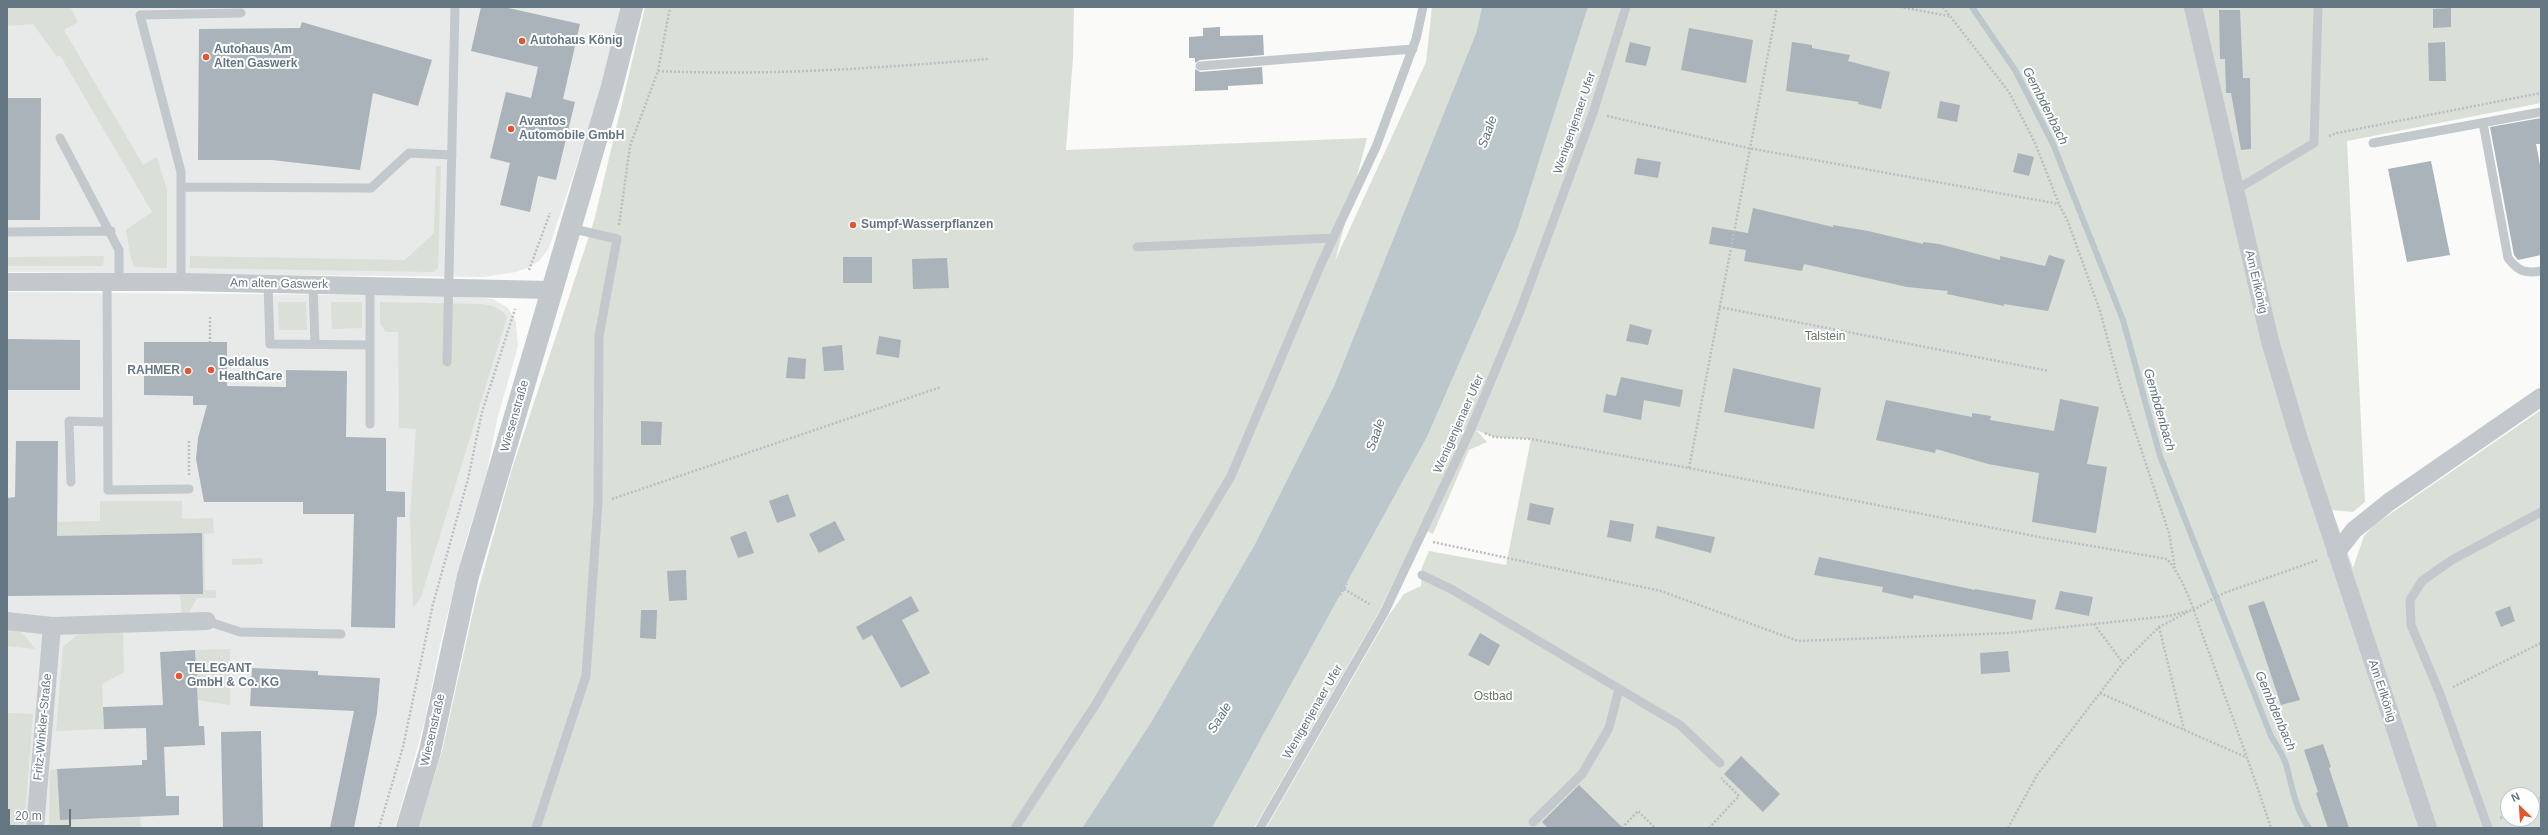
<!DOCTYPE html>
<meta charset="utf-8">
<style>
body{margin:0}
#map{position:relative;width:2548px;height:835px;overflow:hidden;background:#fafaf8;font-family:Arial,sans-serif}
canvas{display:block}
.frame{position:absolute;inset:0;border:8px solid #657683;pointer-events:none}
.north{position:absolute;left:2500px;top:787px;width:40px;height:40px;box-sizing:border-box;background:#fff;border:1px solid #c1c8cd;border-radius:50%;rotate:335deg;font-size:11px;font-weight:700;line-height:16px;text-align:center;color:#657683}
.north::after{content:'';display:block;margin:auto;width:14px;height:18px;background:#e4572e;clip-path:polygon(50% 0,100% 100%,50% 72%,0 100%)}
.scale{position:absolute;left:8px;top:809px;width:63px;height:18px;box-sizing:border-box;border:2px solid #657683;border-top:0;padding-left:5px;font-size:12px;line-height:14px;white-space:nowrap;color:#657683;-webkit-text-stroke:3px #fff;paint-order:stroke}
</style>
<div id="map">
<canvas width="2548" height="835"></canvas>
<div class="frame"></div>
<div class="north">N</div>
<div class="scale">20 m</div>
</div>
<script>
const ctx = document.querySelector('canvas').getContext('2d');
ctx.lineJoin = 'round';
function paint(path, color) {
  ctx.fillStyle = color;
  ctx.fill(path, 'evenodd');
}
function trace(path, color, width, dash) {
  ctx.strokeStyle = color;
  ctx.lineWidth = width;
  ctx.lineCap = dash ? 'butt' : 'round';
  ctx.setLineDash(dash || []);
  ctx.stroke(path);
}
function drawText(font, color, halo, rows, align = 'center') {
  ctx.font = font + ' Arial,sans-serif';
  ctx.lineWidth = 4;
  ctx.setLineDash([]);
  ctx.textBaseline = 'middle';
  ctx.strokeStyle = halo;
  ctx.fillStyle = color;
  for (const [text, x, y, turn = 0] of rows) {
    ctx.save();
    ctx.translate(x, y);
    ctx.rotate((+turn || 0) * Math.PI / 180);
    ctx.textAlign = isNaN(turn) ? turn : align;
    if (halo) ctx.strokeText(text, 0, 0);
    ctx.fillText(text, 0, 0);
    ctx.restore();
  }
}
const built = new Path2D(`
 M7,7H622L590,124L549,248L539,261L530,267L516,272L483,277L7,272Z
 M7,292L456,296L493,299L508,308L516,322L518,346L497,420L486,476L465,544L440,645L425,720L395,828H7Z`);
const green = new Path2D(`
 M7,7H70L78,22L64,30L143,165L157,157L167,190V268L135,267L131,259L126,230L152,212L60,55L57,57L33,24L7,26Z
 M645,7H1074L1073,58L1066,150L1367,138L1335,261L1426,62L1432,7H1482L1476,33L1334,386L1254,546L1150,724L1082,828H418L442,751L476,598L511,472L594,221Z
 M1588,7H2541V103L2347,141L2365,502L2353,512L2332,510L2353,568L2364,536L2374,525L2541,410V828H1266L1389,615L1404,594L1421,586L1422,567L1429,551L1506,565L1531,439L1494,437L1476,430L1487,442L1469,450L1433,534L1420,527L1380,610L1254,828H1212L1427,437L1517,231ZM2508,795H2532V819H2508Z
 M436,166H441L438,268L433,272L190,268V256L405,260L434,233Z
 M104,256L103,266H7V257Z
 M278,302H306L307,330H279Z
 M331,302H362V328L332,329Z
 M380,302L481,304C492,306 500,307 507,317L421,597L413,608L410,515L416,429L399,428L398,332H386L380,324Z
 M100,501H182V519L213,518L214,533L204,534L205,590H216V598H197L188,615L182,616L180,595L203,594L202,533L15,537V523L100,521Z
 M263,558V564L232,565V559Z
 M7,627C21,628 27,638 35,649L7,646Z
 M88,631H120L123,634L124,672L102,684L104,729L56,731L63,647L77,635Z
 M230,649V705L197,700L195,650Z
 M7,713L33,714L24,828H7Z
 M57,769L60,820L140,817L141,828H49L50,770Z`);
const water = new Path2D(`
 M1482,7H1588L1517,231L1427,437L1212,828H1082L1150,724L1254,546L1334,386L1476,33Z`);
const stream = new Path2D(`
 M1972,7L2015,70L2053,144L2123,320L2160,456L2271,736C2276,745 2283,755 2286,764C2292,786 2295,809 2309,828`);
const building = new Path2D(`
 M481,7H504L580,24L563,99L575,102L556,180L538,176L530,212L500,205L510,163L490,158L506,92L531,98L538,67L471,51Z
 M2451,8V27L2433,28V9Z
 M2219,10H2240L2243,78H2250L2251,149L2241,150L2231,93H2226L2225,59H2220Z
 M302,22L432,60L418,106L373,93L360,170L272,160H198L199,29L300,28Z
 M1220,27V36L1263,35L1264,55L1200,60L1195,63V58H1189V37L1203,36V28Z
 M1689,28L1753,40L1746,83L1681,70Z
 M1630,42L1651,47L1646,66L1625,62Z
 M1792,42L1812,45V48L1850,55L1848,61L1890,72L1881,109L1858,104L1859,102L1786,91Z
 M2445,42L2446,81H2429L2428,43Z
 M1262,67L1263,84L1228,86V90L1195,91V69L1200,72Z
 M7,98H41L40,220H7Z
 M1940,101L1960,105L1957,122L1937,118Z
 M2541,118V144H2536L2541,170V255L2518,260L2514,255L2490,127Z
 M2018,153L2034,157L2029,176L2013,172Z
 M1637,158L1661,162L1658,178L1634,174Z
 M2431,161L2450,255L2407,262L2388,169Z
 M1753,208L1833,227V225L1868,231L1923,244V242L1939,244L2000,260V256L2045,266L2049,255L2065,260L2048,311L2004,304V306L1947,294L1948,291L1907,287L1804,264L1802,271L1744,261L1746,250L1709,244L1712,227L1748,233Z
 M843,257H872V283H843Z
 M947,258L949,288L913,289L912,259Z
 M1630,324L1652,330L1648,345L1626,341Z
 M879,336L901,340L899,358L876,354Z
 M7,339L80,340V390H7Z
 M144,342H227V386L286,387V370L347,371L346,437L386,438V491L405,492V517H397L395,628L351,627L354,514H303V502H204L196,459L198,438L207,405H193V396L144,395Z
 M842,345L844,370L824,371L822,347Z
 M788,357L806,359L805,379L786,378Z
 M1733,368L1821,388L1814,429L1724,412Z
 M1621,377L1683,390L1680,407L1644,400L1641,420L1603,412L1606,394L1616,396Z
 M2060,399L2099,407L2087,464L2107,467L2096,533L2032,522L2039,473L1988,464L1936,449L1935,453L1876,440L1886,400L1972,417V413L1991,416L1990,420L2054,431Z
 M641,421L662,422L661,445H641Z
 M16,441H58L57,536L202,533L203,594L7,596V498L15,497Z
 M788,494L796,516L777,523L769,501Z
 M1530,503L1554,508L1550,525L1527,520Z
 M1610,520L1634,524L1631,542L1607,537Z
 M835,521L845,540L819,553L809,534Z
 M1657,526L1715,537L1711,553L1655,538Z
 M746,531L754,553L738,558L730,537Z
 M1819,557L1975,590V589L2036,600L2032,620L1914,595L1913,599L1882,592L1883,587L1814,575Z
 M686,570L687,600L669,601L667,571Z
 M2060,591L2093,597L2089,616L2055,609Z
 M911,596L919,611L902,620L930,673L901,688L872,635L863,640L856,627Z
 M2264,601L2300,700L2281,705L2248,606Z
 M2510,606L2515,621L2501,627L2495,612Z
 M641,610H657L656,639L640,638Z
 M1480,633L1500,645L1489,666L1468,655Z
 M195,650L199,726H204L205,745L164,747L166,796H179V815L60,820L57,769L142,765V760H147L146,728L104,729L103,707L163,705L160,652Z
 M2008,651L2010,672L1981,674L1980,653Z
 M252,668L318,671V675L380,678L377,713L354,828H330L354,711L250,706Z
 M261,731L263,828H223L221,732Z
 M2323,744L2331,767L2329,768L2349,828H2328L2316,793L2318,792L2304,750Z
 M1741,756L1780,794L1763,812L1724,774Z
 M1579,785L1623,828H1548L1542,822Z`);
const path = new Path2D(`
 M1900,7L1949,16
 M1943,7L2009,92L2035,143L2059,204L2068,222L2100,311L2121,389L2169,533L2175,568
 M658,71C769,76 878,68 988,59
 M1607,116L1748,148L2059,204
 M2329,136L2337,133L2541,93
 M619,225L630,146L658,71L670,7
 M529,270L550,213
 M1719,307L2049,371
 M210,317V342
 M1485,433L1494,437L1531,439L1689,468L2039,537L2167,559C2187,582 2196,619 2207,647C2229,707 2251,767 2271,828
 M189,441V475
 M1689,468L1777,7
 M612,499L941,387
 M1433,542L1661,591L1798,641L2009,633L2169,616L2192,610
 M1344,589L1371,605
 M1340,595L1347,584
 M2193,610L2224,593L2318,560
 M2094,624L2123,663
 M2159,627L2184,729
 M2453,687L2541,643
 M2100,693L2248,758
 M2532,802L2541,798
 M2500,818L2508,815
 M379,828L403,747L433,604L468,479L482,412L515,309
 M1622,828L1638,811L1655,828
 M1709,828L1739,796L1721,778
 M2008,828L2037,775L2123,663L2159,627L2188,612`);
const service = new Path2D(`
 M1200,66L1413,49
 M2483,123L2508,258C2518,271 2525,274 2541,271
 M60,138L119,250V282
 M2373,143L2541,112
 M182,187L371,188L409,153L452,155
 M2234,191L2314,143L2318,7
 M7,232L111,231
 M1137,247L1333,238
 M107,282L108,490L189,489
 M181,282V172L140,15L241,13
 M268,284L270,344L370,345V285
 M313,285L315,343
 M447,362L455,7
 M370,424V345
 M71,482L69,421L107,422
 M1422,575L1453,590L1680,725L1720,763
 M207,621L240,632L341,634
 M1533,822L1582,774L1609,728L1619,689
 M536,828L586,676L598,503L599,336L617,239L570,228
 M1015,828L1094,707L1231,476L1321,264L1376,147L1416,39L1423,7
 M1260,828L1384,613L1470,431L1520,311L1593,113L1626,7
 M2488,828L2440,694L2411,625L2410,600L2422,581L2452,560L2541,512`);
const minor = new Path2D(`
 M2193,7L2270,341L2299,439L2428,828
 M7,282H181L551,290
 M2336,553L2354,530L2389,502L2541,397
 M7,621L52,626L207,621
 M35,828L52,626`);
const tertiary = new Path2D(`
 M407,828L430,751L468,576L612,86L632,7`);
const markers = [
 [522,41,4,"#e4572e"],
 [206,57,4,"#e4572e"],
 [511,129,4,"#e4572e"],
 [853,225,4,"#e4572e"],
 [211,370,4,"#e4572e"],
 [188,371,4,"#e4572e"],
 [179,676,4,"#e4572e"]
];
const poiNames = [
 ["Autohaus König",530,41],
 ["Autohaus Am",214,50],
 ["Alten Gaswerk",214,64],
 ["Avantos",519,122],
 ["Automobile GmbH",519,136],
 ["Sumpf-Wasserpflanzen",861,225],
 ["Deldalus",219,363],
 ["HealthCare",219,377],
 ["RAHMER",180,371,"right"],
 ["TELEGANT",187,669],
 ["GmbH & Co. KG",187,683]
];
const streetNames = [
 ["Wenigenjenaer Ufer",1575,123,-71],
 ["Am Erlkönig",2256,282,77],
 ["Am alten Gaswerk",279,284,1],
 ["Wiesenstraße",515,416,-74],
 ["Wenigenjenaer Ufer",1459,424,-66],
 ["Am Erlkönig",2382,691,72],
 ["Wenigenjenaer Ufer",1313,712,-60],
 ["Fritz-Winkler-Straße",43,727,-85],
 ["Wiesenstraße",433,730,-77]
];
const parkNames = [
 ["Talstein",1825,337],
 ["Ostbad",1493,697]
];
const waterNames = [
 ["Gembdenbach",2045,106,63],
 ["Saale",1488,132,-70],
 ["Gembdenbach",2159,410,74],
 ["Saale",1376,435,-70],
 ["Gembdenbach",2275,711,67],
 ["Saale",1220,718,-58]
];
paint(built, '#e8e9e9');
paint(green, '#dadfd7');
paint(water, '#bbc7cb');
trace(stream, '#bbc7cb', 6);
paint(building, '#aab3b9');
trace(path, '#bbbfc2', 2.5, [2, 2]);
trace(service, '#c3c8cc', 9);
trace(minor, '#c3c8cc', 18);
trace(tertiary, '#c3c8cc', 22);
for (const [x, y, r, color] of markers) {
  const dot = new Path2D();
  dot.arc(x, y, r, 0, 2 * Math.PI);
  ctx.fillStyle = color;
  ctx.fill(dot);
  trace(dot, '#fff', 1.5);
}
drawText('bold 12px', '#657683', '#fff', poiNames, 'left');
drawText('12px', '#657683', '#fff', streetNames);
drawText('12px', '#687a64', '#fff', parkNames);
drawText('italic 13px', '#60757c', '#fff', waterNames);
</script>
